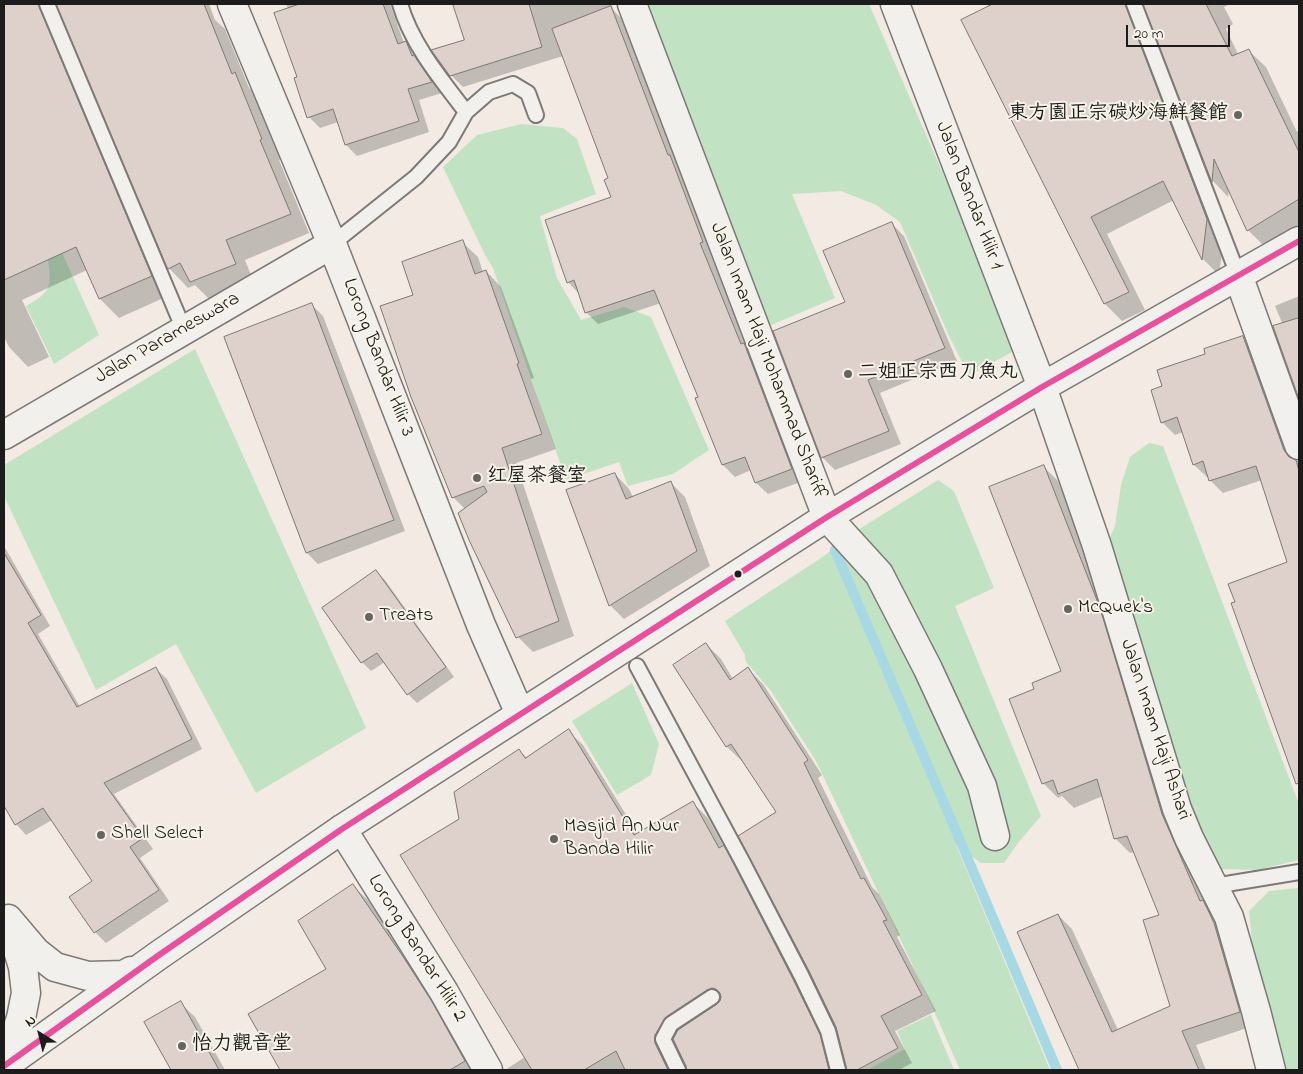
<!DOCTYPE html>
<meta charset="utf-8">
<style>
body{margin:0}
#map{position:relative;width:1303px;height:1074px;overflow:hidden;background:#f2eae3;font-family:"Indie Flower",sans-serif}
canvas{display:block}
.frame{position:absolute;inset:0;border:5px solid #1c1c1c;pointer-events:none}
.north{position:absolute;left:15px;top:1009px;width:50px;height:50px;-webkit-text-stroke:4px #f7f3e8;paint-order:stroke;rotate:324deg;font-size:14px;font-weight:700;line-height:20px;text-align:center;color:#1c1c1c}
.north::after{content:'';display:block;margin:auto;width:18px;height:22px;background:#1c1c1c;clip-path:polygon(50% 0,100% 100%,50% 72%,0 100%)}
.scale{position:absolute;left:1126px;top:25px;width:104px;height:22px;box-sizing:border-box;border:2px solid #1c1c1c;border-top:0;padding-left:6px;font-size:15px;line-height:18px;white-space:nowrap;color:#1c1c1c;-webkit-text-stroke:4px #f7f3e8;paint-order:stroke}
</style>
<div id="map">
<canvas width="1303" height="1074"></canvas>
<div class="frame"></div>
<div class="north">N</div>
<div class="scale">20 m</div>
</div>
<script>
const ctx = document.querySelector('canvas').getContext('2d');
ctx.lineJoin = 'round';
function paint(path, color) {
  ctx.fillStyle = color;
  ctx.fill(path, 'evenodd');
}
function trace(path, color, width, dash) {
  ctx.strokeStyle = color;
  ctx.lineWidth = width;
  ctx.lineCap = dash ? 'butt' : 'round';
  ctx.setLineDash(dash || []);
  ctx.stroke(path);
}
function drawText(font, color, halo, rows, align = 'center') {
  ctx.font = font + ' "Indie Flower","LXGW WenKai TC",sans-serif';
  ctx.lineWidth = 4;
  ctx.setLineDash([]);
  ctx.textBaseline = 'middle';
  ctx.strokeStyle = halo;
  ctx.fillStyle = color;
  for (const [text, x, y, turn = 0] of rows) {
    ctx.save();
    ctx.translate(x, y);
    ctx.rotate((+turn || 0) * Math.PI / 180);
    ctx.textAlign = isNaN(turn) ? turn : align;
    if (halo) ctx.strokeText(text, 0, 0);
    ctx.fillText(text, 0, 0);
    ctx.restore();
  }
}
const green = new Path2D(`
 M639,4H869L1019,348L969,376L949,336L900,222L876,205L841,191L792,194L835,298L762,329Z
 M521,124L563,128L577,139L596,194L540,216L557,278L581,320L624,307L651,317L709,450L673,474L628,486L619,462L566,480L493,268L485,255L443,167L477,135Z
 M60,248L99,335L54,364L26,306C53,291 52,285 47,255Z
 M195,349L366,728L256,793L176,644L96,690L4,496V465Z
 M1149,443L1163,446L1299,804V860L1257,870L1220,869L1186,813L1108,542L1115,526L1121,485L1130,457Z
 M938,480L954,491L994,588L955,606L1041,816L1018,843L1004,863H981L956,845L1050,1070H960L930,1002L816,761L771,691L747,663L745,659V655L725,621L824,556L861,528Z
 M632,683L659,744L651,775L617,795L572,721Z
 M1299,888V1070H1282L1254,961L1249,911L1269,891Z
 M931,1015L954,1070H869V1069L905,1049L897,1031Z`);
const shadow = new Path2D(`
 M4,4H209L215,20L225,29L249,88L254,93L281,159L279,160L309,233L245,260L254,283L211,301L195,285L188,288L169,268L63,16L60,18L170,295L119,318L100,299L87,270L22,300L49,357L28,367L9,347L4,337Z
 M286,4H390L404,43L406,42L417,54L421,63L425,68L442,93L419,100L429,132L357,156L346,145L338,122L320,128L309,117L299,78L288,9Z
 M454,4H611L614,11L623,20L678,165L681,168L714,254L711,255L803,481L768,494L756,483L751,470L735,477L723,465L697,399L700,398L661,303L598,324L586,312L580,295L568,282L613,198L610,179L563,56L463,87L451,75L466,41Z
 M987,4H1230L1224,7L1233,24L1226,29L1238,54L1248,50L1266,67L1297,132L1299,130V226L1265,247L1248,230L1229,189L1228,197L1213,181L1148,13L1144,15L1224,237L1219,275L1203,259L1174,200L1107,234L1145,310L1122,321L1105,304L962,21L989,7Z
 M892,224L904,236L957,361L880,393L901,444L835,470L822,457Z
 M462,242L478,257L483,272L486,271L501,287L534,378L531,379L556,449L516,463L574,636L533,652L518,637L465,509L453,497L415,295Z
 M1299,296V396L1275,327L1283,325L1275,306Z
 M312,305L323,316L405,531L318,564L307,553L226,337Z
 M1243,337L1256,350L1296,461H1299V544L1292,546L1262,480L1223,493L1210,480L1209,476L1207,477L1194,465L1183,432L1175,435L1162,422L1164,387L1207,355Z
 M1044,467L1058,481L1114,624L1217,916L1253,1026L1196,1045L1206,1070H1079H1080L1058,915L1072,929L1118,1030L1172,1007L1160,916L1134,852L1130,853L1116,839L1103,796L1074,808L1062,796L1058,798L1044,784L1010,700L1036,690L1062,672Z
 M615,474L629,489L633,497L671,483L685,497L710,566L624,619L610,605Z
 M4,546L50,626L38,634L80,707L156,669L167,679L202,749L114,794L153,849L140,858L169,901L106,943L95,932L71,897L94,881L52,820L26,835L16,824L4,804Z
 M1297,560L1299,562V776L1285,744L1236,602Z
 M376,571L385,580L454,677L417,703L408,694L385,662L371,671L362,662L324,608Z
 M706,644L721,659L733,679L748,669L763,684L822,775L818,778L872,887L879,894L900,935L897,937L936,1011L895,1031L912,1063L899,1070H848L778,812L743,761H742L727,747L674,665Z
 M568,731L583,745L638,834L693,803L708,818L725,849L738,862L808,995L839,1070H688L687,1066L675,1041L670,1050L676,1070H505L525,1057L461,820L519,750L527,758Z
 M353,886L368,900L417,971L476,1070H282L250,1014L328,969Z
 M180,1003L195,1017L225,1070H173L146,1022Z`);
const stream = new Path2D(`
 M835,550L965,852L1057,1070`);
const building = new Path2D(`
 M4,4H38L152,276L99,299L76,247L4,280Z
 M56,4H204L232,74L235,72L262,139L260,140L291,214L226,240L236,264L190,282L180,263L168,269Z
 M300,4H383L398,44L406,41L412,56L414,55L432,82L408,89L419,121L345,145L333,109L307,118L294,78L297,77L274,13Z
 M453,4H529L542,47L450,76L431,50L464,40Z
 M993,4H1125L1207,219L1202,260L1163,181L1091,217L1129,292L1104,304L961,20Z
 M1143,4H1206L1232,56L1249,49L1299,152V199L1247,231L1214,159L1212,182Z
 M611,6L668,155H670L703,242L700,243L741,344L744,343L792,469L755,483L745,457L722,465L695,398L698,397L654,290L585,313L574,280L567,283L545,220L611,197L604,180L608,178L552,29Z
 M892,222L945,348L868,380L889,431L821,458L773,331L845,302L823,251Z
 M463,240L475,274L486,270L519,363L517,364L542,434L502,448L559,621L516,638L469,540L458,513L487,492L484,486L452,498L411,397L380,306L413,295L402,262Z
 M312,303L394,520L306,553L224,337Z
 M1299,318V399L1273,326Z
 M1243,336L1284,450L1289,457L1296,460L1299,471V783L1296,784L1231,603L1235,602L1228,584L1287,562L1256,466L1209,481L1203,461L1193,465L1177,417L1161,423L1151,390L1162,386L1157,370L1205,354L1204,349Z
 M1044,465L1100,608L1162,814L1200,901L1203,900L1214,923L1240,1012L1182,1031L1199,1070H1079L1017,932L1058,914L1112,1032L1170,1006L1143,920L1159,915L1127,836L1114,839L1097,779L1058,794L1053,780L1042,784L1009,699L1034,689L1032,683L1061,671L989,487Z
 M615,473L626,499L671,481L697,551L609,606L566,490Z
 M4,553L41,615L28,623L77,707L156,667L192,739L104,783L143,838L130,847L159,890L94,933L69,897L92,881L43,808L15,825L4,806Z
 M376,570L446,667L407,695L377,653L361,663L322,608Z
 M706,643L730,680L748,667L808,760L804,763L861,879L864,878L887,920L883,921L922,995L881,1016L898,1048L857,1070H847L836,1027L809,971L738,836L776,812L731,744L726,747L673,665Z
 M569,729L634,835L693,801L719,848L724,845L793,979L820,1034L829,1070H687L686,1066L673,1039L678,1030L717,1004L720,1001L721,997L720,993L716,989L712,988L707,990L666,1017L655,1035V1043L668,1070H625L616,1051L584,1070H532L400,855L459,819L454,792L519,749L525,758Z
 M353,884L402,955L431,1000L465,1061L450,1070H280L248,1014L326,969L298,921Z
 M181,1001L219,1070H171L144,1022Z`);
const lane = new Path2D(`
 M47,4L184,330
 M400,4C412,45 441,79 466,112
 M1134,4L1238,275
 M332,244L416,177L449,142L466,112L489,92L513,84L528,93L536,115
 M637,666L743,863L801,975L828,1031L838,1070
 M1214,886L1299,872
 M678,1070L663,1039L671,1024L712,997`);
const street = new Path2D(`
 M232,4L332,244L481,625L520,714
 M632,4L827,517L879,574L928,669L982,786L995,836
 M895,4L1042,387L1097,546L1177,809L1189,838L1229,917L1256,1011L1271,1070
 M1238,275L1299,445
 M4,435L332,244
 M342,829L444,992L488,1070`);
const secondary = new Path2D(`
 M8,919L36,952L55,967L88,976L124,975L131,971
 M4,1057L11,1048L21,1018L26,993L23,967L12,931
 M4,1066L159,955L342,829L827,517L1042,387L1299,241`);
const bus1 = new Path2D(`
 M4,1066L159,955L342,829L827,517L1042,387L1299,241`);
const markers = [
 [1238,115,5,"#676462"],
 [848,374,5,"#676462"],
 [477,478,5,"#676462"],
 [738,574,4.5,"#1c1c1c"],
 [1068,609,5,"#676462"],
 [369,617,5,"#676462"],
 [101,835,5,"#676462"],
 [554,839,5,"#676462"],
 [182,1046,5,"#676462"]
];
const poiNames = [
 ["東方園正宗碳炒海鮮餐館",1228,115,"right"],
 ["二姐正宗西刀魚丸",858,374],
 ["红屋茶餐室",487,478],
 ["McQuek's",1078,609],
 ["Treats",379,617],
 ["Masjid An Nur",564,828],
 ["Banda Hilir",564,851],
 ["Shell Select",111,835],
 ["怡力觀音堂",192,1046]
];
const streetNames = [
 ["Jalan Bandar Hilir 1",968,196,69],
 ["Jalan Parameswara",168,339,-30],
 ["Lorong Bandar Hilir 3",377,358,69],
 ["Jalan Imam Haji Mohammad Shariff",767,361,69],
 ["Jalan Imam Haji Ashari",1154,730,72],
 ["Lorong Bandar Hilir 2",416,949,58]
];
paint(green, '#c2e3c3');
paint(shadow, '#0003');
trace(stream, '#a6d9e4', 10);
paint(building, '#ded0ca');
trace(building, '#7c7976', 1);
trace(lane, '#7c7976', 18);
trace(street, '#7c7976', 31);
trace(secondary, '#7c7976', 31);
trace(lane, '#f2f0ec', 14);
trace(street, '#f2f0ec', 28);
trace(secondary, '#f2f0ec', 28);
trace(bus1, '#e6509d', 6);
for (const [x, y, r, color] of markers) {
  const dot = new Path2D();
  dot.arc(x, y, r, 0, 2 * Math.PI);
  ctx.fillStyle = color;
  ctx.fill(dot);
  trace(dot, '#f7f3e8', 2);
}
drawText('20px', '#1c1c1c', '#f7f3e8', poiNames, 'left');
drawText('20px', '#1c1c1c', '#f7f3e8', streetNames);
</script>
